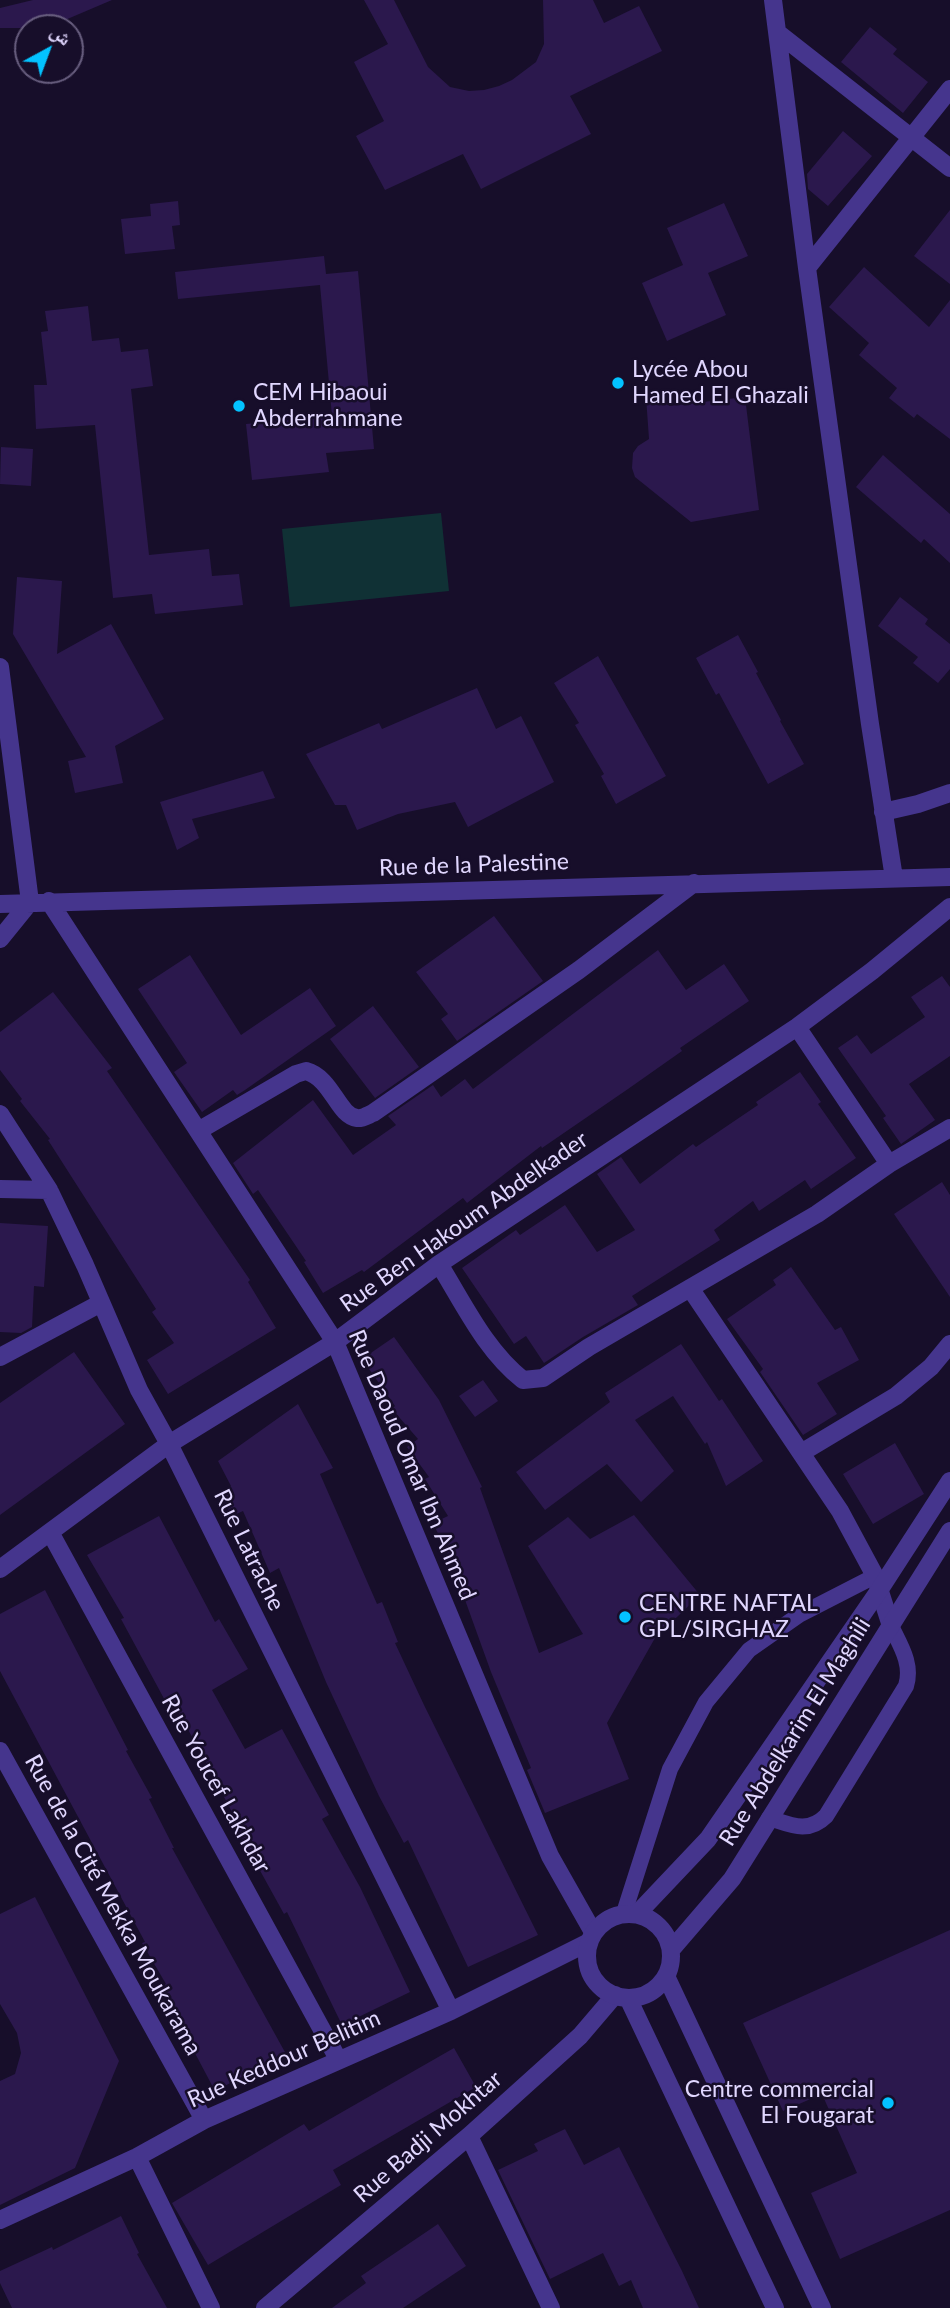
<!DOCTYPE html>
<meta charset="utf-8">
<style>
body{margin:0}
#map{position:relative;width:950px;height:2308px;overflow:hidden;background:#170e2a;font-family:Lato,"Noto Naskh Arabic",sans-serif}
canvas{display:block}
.north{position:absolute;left:14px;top:14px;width:70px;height:70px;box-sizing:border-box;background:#170e2a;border:2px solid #685e7f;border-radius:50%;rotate:41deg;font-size:19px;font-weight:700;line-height:28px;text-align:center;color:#e1d7ff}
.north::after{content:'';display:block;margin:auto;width:24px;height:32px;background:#03c2ff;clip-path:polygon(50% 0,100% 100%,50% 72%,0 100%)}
</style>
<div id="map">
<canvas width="950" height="2308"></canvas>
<div class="north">ش</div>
</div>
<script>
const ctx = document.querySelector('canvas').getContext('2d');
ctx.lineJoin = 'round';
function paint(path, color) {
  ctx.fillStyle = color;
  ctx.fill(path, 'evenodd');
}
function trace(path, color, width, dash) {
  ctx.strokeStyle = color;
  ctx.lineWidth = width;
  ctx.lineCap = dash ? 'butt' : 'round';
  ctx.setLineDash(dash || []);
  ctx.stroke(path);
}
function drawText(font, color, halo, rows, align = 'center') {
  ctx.font = font + ' Lato,sans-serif';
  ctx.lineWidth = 5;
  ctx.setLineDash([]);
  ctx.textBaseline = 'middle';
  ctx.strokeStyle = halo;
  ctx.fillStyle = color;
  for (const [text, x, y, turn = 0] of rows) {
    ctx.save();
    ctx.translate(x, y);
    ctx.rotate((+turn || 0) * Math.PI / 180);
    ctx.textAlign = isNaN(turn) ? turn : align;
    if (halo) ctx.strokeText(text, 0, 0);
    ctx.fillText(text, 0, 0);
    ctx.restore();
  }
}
const green = new Path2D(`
 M441,513L449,591L290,607L282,529Z`);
const building = new Path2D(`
 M33,0H112L58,23L57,21L41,28H0V8Z
 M364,0H394L428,67L450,87L469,91L484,90L499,86L512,80L536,62L544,44L543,0H593L604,23L639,6L662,51L570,96L591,134L481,189L463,154L385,190L356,136L384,121L354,62L388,44Z
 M870,27L897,49L893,54L928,82L903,113L841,62Z
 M843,131L872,156L828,206L808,189L807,174Z
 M178,201L180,225L172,226L175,249L125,254L121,219L151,216L150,204Z
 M724,203L748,256L708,273L726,315L667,341L642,283L683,265L667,228Z
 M950,210V284L914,256Z
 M324,256L326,274L358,271L374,449L326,453L329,472L252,480L246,424L332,416L320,285L178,299L175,272Z
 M864,267L929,327L950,300V439L917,414L914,418L889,398L897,388L859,355L869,343L829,307Z
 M88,306L92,341L119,338L121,352L148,349L153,386L131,389L149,555L209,549L212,576L239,574L243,605L155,614L152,594L113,598L95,425L36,429L34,385H47L41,332L48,331L45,311Z
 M669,394V406L745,397L759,510L691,522L635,477L632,468L633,453L638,446L649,439L646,397Z
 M1,447L33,449L31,486L0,484Z
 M883,455L950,514V563L924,539L921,543L856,487Z
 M17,577L62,581L57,654L111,624L164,719L115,746L123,783L75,793L68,761L86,757L13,634Z
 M900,597L928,619L925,624L950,644V669L938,683L913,663L918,657L878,626Z
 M738,635L758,672L756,673L781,720L780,721L804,764L768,784L719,693L716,695L696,658Z
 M598,656L666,776L616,804L601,776L604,774L575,725L579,723L554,683Z
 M477,688L496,729L521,716L554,782L468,827L455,802L398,814L357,830L346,805H335L306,754L379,723L382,729Z
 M263,771L275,798L192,819L199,838L177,850L160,802Z
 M494,916L543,981L457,1041L441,1019L448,1014L416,972Z
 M658,950L686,990L724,964L749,1001L680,1048L682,1051L628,1089L542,1148L541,1146L467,1203L463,1198L364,1272L362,1270L323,1293L304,1262L306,1261L258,1190L253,1194L233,1163L313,1100L353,1155L396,1125L388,1116L433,1085L441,1097L465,1079L473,1089Z
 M190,955L241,1035L310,988L336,1026L245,1090L237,1095L233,1090L202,1112L174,1072L187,1063L138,989Z
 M942,976L950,987V1056L909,1084L935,1120L901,1144L883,1118L886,1116L838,1048L857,1035L871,1054L925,1017L911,997Z
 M53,992L112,1068L107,1071L250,1280L248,1282L276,1328L168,1394L147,1360L174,1343L152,1312L156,1309L48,1140L50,1139L20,1101L22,1099L0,1070V1032Z
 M373,1006L419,1067L375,1098L330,1039Z
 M800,1072L821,1102L818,1104L856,1158L811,1189L805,1180L759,1211L753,1201L714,1230L720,1240L632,1296L638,1305L583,1337L544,1363L526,1336L514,1344L462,1268L516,1230L520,1235L565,1205L597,1252L635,1230L597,1174L621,1157L640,1184L693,1144L696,1147L758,1105L756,1102Z
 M942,1182L950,1195V1297L894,1214Z
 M0,1223L48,1226L44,1287L34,1286L32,1327L21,1333L0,1332Z
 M791,1267L835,1330L841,1327L859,1360L817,1383L837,1414L803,1435L760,1372L763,1369L727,1319L776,1285L773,1280Z
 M394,1337L439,1400L482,1487L480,1488L539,1653L583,1634L528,1546L568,1517L590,1539L634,1515L700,1595L655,1638L607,1723L629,1779L545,1813L527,1770L531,1768L491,1672L451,1561L433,1523L448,1516L425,1479L429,1477L407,1447L418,1439L392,1409L395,1406L362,1359Z
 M681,1344L719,1401L722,1399L763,1461L726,1486L707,1442L705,1444L673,1396L635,1420L674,1471L641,1502L607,1464L545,1510L516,1472L610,1402L605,1393Z
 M74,1352L125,1424L0,1515V1403Z
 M483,1380L498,1401L475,1417L459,1396Z
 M298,1404L333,1468L320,1474L377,1604L382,1602L398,1642L395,1643L424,1705L538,1935L468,1967L408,1840L404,1843L379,1796L326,1682L279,1568L270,1573L243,1511L232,1516L219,1495L231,1486L218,1461Z
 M895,1443L924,1494L873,1524L843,1474Z
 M159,1516L215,1622L219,1619L248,1669L212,1690L245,1749L282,1729L329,1815L322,1819L360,1887L410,1992L342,2025L287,1912L284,1914L231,1818L234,1816L200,1751L173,1703L168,1706L121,1619L124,1618L87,1555Z
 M45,1590L128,1750L126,1751L152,1798L149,1799L174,1848H172L286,2054L215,2091L160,1987L166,1984L142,1943L145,1942L0,1671V1614Z
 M35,1897L119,2061L75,2168L0,2205V2081L15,2074L21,2053L17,2033L0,2004V1914Z
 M950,1930V2210L840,2259L811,2193L857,2173L822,2094L783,2111L743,2023Z
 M454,2048L476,2087L333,2170L341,2185L208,2265L172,2203L304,2124L309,2131Z
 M565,2129L584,2165L619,2147L682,2271L699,2308H643L631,2280L619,2286L603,2253L550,2279L498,2170L538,2151L534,2144Z
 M121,2216L139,2253L137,2254L167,2308H12L0,2283V2271L52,2247L53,2250Z
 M438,2224L466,2266L403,2308H332L366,2283L361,2276Z`);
const service = new Path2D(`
 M769,1818C791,1825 808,1834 826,1816L906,1686C913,1664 900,1645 891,1626
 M624,1913L670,1769L706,1702L749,1650L799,1615L875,1576`);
const minor = new Path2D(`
 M773,0L807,268L870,724L894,878
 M778,33L950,168
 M807,268L950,89
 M0,667L30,902
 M883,812L918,804L950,793
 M49,901L335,1342L550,1856L593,1932
 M0,904L950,877
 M0,939L30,902
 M0,1114L49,1190L85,1265L139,1390L169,1444L451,2011
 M198,1131L296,1074L306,1071C332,1078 338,1116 357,1118C362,1119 368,1115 373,1113L579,970L694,883
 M889,1164L950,1128
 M0,1189L49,1190
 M439,1264C464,1304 485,1350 523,1380L543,1378L589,1347L817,1214L889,1164L797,1027
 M690,1288L840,1511L875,1576L891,1626
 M0,1357L101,1303
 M801,1453L896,1396L931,1367L950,1344
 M50,1532L338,2059
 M0,1569L169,1444L335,1342L439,1264L797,1027L872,971L950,907
 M0,1751L204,2120
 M469,2136L551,2308
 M137,2157L211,2308
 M0,2220L137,2157L204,2120L451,2011L589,1942
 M265,2308L469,2136L580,2036L615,1995`);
const tertiary = new Path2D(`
 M587 1956a42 42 0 1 1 84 0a42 42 0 1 1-84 0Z
 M637,1914L708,1839L880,1589L950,1481
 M671,1950L732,1879L950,1531
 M666,1976L822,2308
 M628,1998L775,2308`);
const markers = [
 [618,383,7,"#03c2ff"],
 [239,406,7,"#03c2ff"],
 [625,1617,7,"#03c2ff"],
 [888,2103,7,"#03c2ff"]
];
const poiNames = [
 ["Lycée Abou",632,370],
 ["Hamed El Ghazali",632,396],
 ["CEM Hibaoui",253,393],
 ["Abderrahmane",253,419],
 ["CENTRE NAFTAL",639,1604],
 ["GPL/SIRGHAZ",639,1630],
 ["Centre commercial",874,2090,"right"],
 ["El Fougarat",874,2116,"right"]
];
const streetNames = [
 ["Rue de la Palestine",474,865,-2],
 ["Rue Ben Hakoum Abdelkader",464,1222,-35],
 ["Rue Daoud Omar Ibn Ahmed",412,1465,67],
 ["Rue Latrache",249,1550,64],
 ["Rue Abdelkarim El Maghili",795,1732,-58],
 ["Rue Youcef Lakhdar",216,1784,61],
 ["Rue de la Cité Mekka Moukarama",113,1905,61],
 ["Rue Keddour Belitim",284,2059,-24],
 ["Rue Badji Mokhtar",428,2137,-41]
];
paint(green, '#103135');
paint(building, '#2b184d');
trace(service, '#45358d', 16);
trace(minor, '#45358d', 18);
trace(tertiary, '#45358d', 18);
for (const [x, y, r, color] of markers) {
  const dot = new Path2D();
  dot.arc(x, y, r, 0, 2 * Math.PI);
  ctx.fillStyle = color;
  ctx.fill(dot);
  trace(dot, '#170e2a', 2.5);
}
drawText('23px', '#e1d7ff', '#170e2a', poiNames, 'left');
drawText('23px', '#e1d7ff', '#170e2a', streetNames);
</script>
